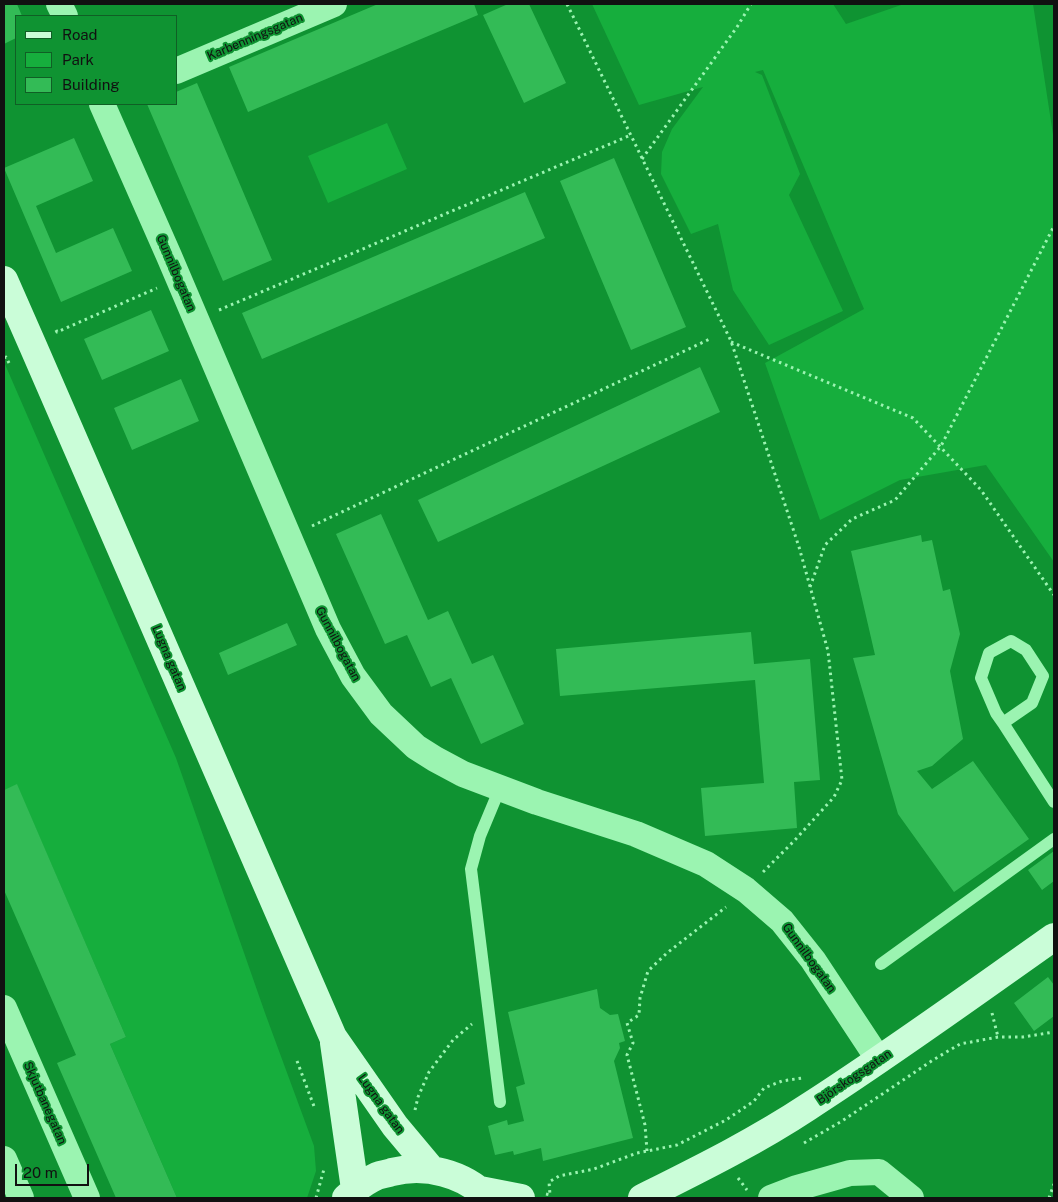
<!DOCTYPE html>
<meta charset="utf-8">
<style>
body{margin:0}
#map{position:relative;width:1058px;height:1202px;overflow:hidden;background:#0f9332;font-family:"Public Sans",sans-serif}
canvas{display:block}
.frame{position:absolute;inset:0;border:5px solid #111;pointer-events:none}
.legend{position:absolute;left:15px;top:15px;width:162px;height:90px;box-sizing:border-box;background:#0f9332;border:1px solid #105f25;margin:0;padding:6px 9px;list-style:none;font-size:15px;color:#111}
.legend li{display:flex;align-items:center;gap:10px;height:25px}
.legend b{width:25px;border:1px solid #105f25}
.scale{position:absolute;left:15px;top:1164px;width:74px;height:22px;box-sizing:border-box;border:2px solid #111;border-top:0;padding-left:6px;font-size:15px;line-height:18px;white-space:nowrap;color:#111;-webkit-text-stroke:4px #0f9332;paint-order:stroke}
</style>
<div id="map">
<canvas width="1058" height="1202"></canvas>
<div class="frame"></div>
<ul class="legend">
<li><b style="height:6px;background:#cafdd8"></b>Road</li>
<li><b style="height:14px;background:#16ae3d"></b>Park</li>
<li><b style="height:14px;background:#33bb56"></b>Building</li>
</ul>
<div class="scale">20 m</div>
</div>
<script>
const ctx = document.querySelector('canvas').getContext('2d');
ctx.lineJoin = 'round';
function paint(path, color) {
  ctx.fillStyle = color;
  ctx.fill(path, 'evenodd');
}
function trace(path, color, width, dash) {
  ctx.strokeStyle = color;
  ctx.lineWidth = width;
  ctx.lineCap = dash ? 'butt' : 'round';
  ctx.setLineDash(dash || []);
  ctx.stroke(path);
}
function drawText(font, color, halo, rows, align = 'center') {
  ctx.font = font + ' "Public Sans",sans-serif';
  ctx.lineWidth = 4;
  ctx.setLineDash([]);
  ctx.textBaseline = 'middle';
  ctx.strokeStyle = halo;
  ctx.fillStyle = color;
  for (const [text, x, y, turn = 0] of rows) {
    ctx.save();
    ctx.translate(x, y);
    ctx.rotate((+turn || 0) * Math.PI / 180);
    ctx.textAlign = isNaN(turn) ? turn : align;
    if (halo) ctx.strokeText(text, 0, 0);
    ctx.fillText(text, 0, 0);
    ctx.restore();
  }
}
const green = new Path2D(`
 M592,4H833L846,24L904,4H1033L1054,141V562L986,465L900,480L820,520L765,363L864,309L763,70L755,72L762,75L800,174L789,195L843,311L769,345L733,290L718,224L691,234L661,174L662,152L672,129L703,87L639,105Z
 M387,123L407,169L328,203L308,156Z
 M4,362L176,758L265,1013L314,1146L316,1171L307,1198H177L110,1044L126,1037L17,785L4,790Z`);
const building = new Path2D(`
 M4,4H17L22,16H16V38L4,44Z
 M378,4H474L478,15L248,112L229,67Z
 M508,4H529L566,83L524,103L483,15Z
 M197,83L272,260L223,281L147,104H176V92Z
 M74,138L93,181L36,206L56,253L113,228L132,271L61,302L4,168Z
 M614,158L686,327L631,350L560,181Z
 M525,192L545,238L262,359L242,313Z
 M151,310L169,351L102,380L84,339Z
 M700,367L720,412L438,542L418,500Z
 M181,379L199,421L132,450L114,408Z
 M381,514L428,620L448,611L472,664L493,655L524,724L481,744L451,678L431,687L407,635L385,644L336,534Z
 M921,535L922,542L932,540L943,591L950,589L960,634L950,671L963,739L932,766L917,771L932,789L973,761L1029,839L954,892L898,814L853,658L875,655L851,551Z
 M287,623L297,645L228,675L219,653Z
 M751,632L754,664L810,659L820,780L794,782L797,828L705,836L701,788L764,783L755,680L560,696L556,649Z
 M17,784L126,1037L110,1044L177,1198H116L57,1063L76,1055L4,890V790Z
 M1054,851V881L1042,890L1028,870Z
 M1048,977L1054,985V1016L1034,1031L1014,1003Z
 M597,989L600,1008L610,1015L618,1014L625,1041L619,1043L620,1048L614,1061L633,1138L543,1161L541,1148L514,1155L513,1151L495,1155L488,1126L507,1120L508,1125L524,1121L516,1087L525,1084L508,1012Z`);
const path = new Path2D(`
 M567,4L731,341L799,547L828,651L842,780L834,797L794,841L763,872
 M642,159L737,27L751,4
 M219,310L631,135
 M56,330L57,332L157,288
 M731,342L913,418L981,490L1054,595
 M4,358L6,357L9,363
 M312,526L712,338
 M810,587L825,545L852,519L895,500L941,446L1054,226
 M992,1013L998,1037
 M297,1061L315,1109
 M415,1110L418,1097L429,1072L453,1040L472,1024
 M804,1143L842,1121L933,1060L960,1044L998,1037H1023L1054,1032
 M647,1151L645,1125L627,1055L633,1043L627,1023L639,1015L640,998L648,971L667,953L726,907
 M738,1178L747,1190
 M546,1194L550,1195L549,1182L559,1176L594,1169L637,1153L677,1145L726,1120L754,1101L764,1088L782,1081L802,1078
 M316,1198L324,1169
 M1049,1198L1054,1184`);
const lane = new Path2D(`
 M1003,723L1032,703L1043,676L1026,650L1011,641L989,653L981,678L996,713L1003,723L1054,802
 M500,788L480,836L471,869L500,1102
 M881,964L1054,839`);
const street = new Path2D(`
 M59,4L65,16
 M176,71L334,4
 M102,104L169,256L328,629L353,676L381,714L416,747L435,759L463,774L537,802L636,834L706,864L746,890L782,921L813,960L879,1060
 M4,1008L87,1198
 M4,1159L21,1198
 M771,1198L797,1188L850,1173L879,1172L911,1198`);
const secondary = new Path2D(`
 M4,280L33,346L333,1037L395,1126L431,1169
 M334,1043L355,1189
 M480,1190L521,1198
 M346,1198C355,1189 366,1181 377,1176C382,1174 387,1174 392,1172C426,1164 463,1173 488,1198
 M642,1198C698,1170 755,1142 808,1107C892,1053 973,994 1054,937`);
const streetNames = [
 ["Karbenningsgatan",255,37,-23],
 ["Gunnilbogatan",176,273,67],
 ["Gunnilbogatan",338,644,62],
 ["Lugna gatan",169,658,67],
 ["Gunnilbogatan",809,958,54],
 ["Björskogsgatan",854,1077,-34],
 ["Skjutbanegatan",45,1103,66],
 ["Lugna gatan",381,1104,54]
];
paint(green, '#16ae3d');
paint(building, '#33bb56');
trace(path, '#9bf4b1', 3, [2.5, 4]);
trace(lane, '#9bf4b1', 12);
trace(street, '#9bf4b1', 26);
trace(secondary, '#cafdd8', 28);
drawText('12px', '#111', '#0f9332', streetNames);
</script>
